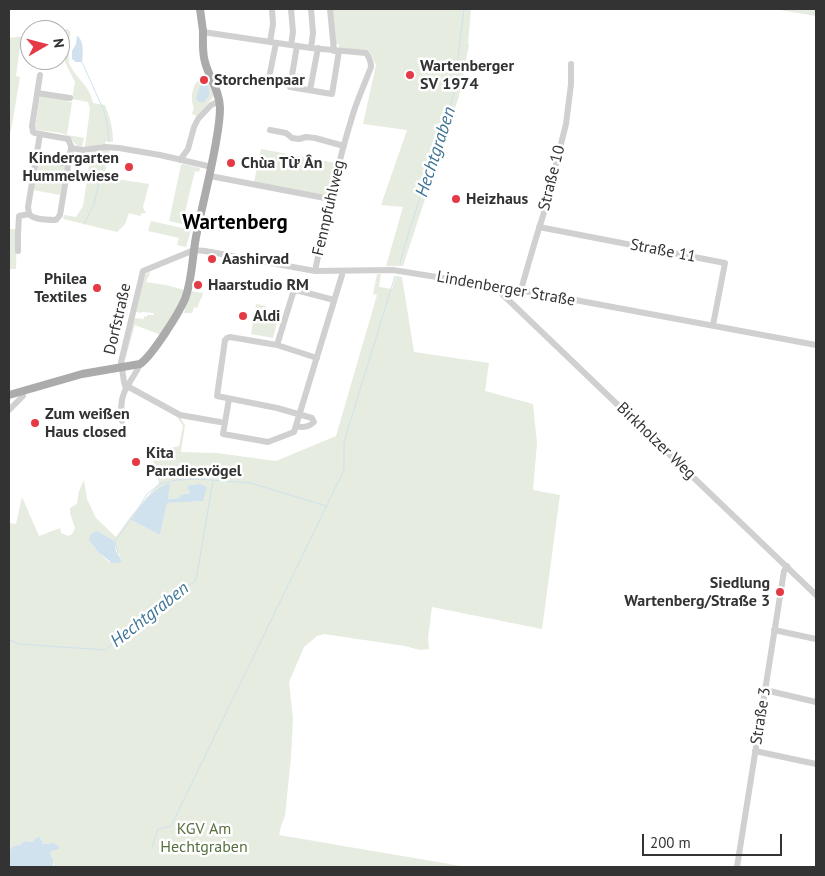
<!DOCTYPE html>
<meta charset="utf-8">
<style>
body{margin:0}
#map{position:relative;width:825px;height:876px;overflow:hidden;background:#fff;font-family:"PT Sans",sans-serif}
canvas{display:block}
.frame{position:absolute;inset:0;border:10px solid #333;pointer-events:none}
.north{position:absolute;left:20px;top:20px;width:50px;height:50px;box-sizing:border-box;background:#fff;border:1px solid #adadad;border-radius:50%;rotate:82deg;font-size:14px;font-weight:700;line-height:20px;text-align:center;color:#333}
.north::after{content:'';display:block;margin:auto;width:18px;height:22px;background:#e63946;clip-path:polygon(50% 0,100% 100%,50% 72%,0 100%)}
.scale{position:absolute;left:642px;top:834px;width:140px;height:22px;box-sizing:border-box;border:2px solid #333;border-top:0;padding-left:6px;font-size:15px;line-height:18px;white-space:nowrap;color:#333;-webkit-text-stroke:4px #fff;paint-order:stroke}
</style>
<div id="map">
<canvas width="825" height="876"></canvas>
<div class="frame"></div>
<div class="north">N</div>
<div class="scale">200 m</div>
</div>
<script>
const ctx = document.querySelector('canvas').getContext('2d');
ctx.lineJoin = 'round';
function paint(path, color) {
  ctx.fillStyle = color;
  ctx.fill(path, 'evenodd');
}
function trace(path, color, width, dash) {
  ctx.strokeStyle = color;
  ctx.lineWidth = width;
  ctx.lineCap = dash ? 'butt' : 'round';
  ctx.setLineDash(dash || []);
  ctx.stroke(path);
}
function drawText(font, color, halo, rows, align = 'center') {
  ctx.font = font + ' "PT Sans",sans-serif';
  ctx.lineWidth = 5;
  ctx.setLineDash([]);
  ctx.textBaseline = 'middle';
  ctx.strokeStyle = halo;
  ctx.fillStyle = color;
  for (const [text, x, y, turn = 0] of rows) {
    ctx.save();
    ctx.translate(x, y);
    ctx.rotate((+turn || 0) * Math.PI / 180);
    ctx.textAlign = isNaN(turn) ? turn : align;
    if (halo) ctx.strokeText(text, 0, 0);
    ctx.fillText(text, 0, 0);
    ctx.restore();
  }
}
const green = new Path2D(`
 M331,9H471L468,44L469,45L459,96L403,266H386L403,207L381,205L407,130L363,124L376,65L369,51L339,48V44L334,45Z
 M774,9H816V16Z
 M68,29L70,32C70,38 68,57 69,63C75,78 90,85 93,103L105,105C110,117 113,129 113,142L106,141L105,144L86,147H85L90,109L88,102L72,99L75,82L65,62V52L60,51V30Z
 M30,35V49L20,47L16,76L20,77L11,131L9,133V38Z
 M205,74L214,96L197,116L192,114L194,107C190,101 192,89 196,83C198,80 202,77 205,74Z
 M40,96L68,100V102H72L67,135L84,138L82,146L80,147C73,144 72,137 64,134C55,131 45,132 35,129V128Z
 M104,149L110,150L104,177L149,184L143,207L146,213H142L140,216L129,213L125,224L117,232L63,219L64,215L76,217L83,206L91,152Z
 M261,149L336,163L328,194L326,196L254,182Z
 M38,161L66,165L60,195L33,190Z
 M183,164L200,168L199,172L195,171L182,224L169,221L181,165Z
 M151,221L191,230L186,247L177,245L179,238L148,231Z
 M9,229H17L16,269H9Z
 M150,271V273L146,282L166,285L184,290V295L161,335L135,325L124,364H123L134,318L144,319V316L147,317V315H154V313L141,312V313L136,312L145,275Z
 M377,274H381L379,287L392,289L396,276L402,277L414,352L489,363L485,391L533,404L537,443L533,490L560,495L542,629L432,607L428,638L429,649L420,650L405,646L324,634L317,636L304,647L289,682L293,719L291,757L285,816L281,826L279,835L467,867H55C52,863 53,858 50,853L53,843L43,844L40,837L33,842L25,841C20,846 13,846 9,851V523L16,524L22,497L39,536L60,528L61,533L68,536L72,534L75,528L70,513V508L77,504L79,491L84,480L87,499L96,518L116,537L131,516L159,483L151,453L179,446L183,426L176,415L182,417L181,419L185,425L181,452L217,453L276,461L336,436L377,295L373,294ZM170,483L167,499L179,498L181,495L190,493L187,486L203,501L167,503L160,535L131,520C142,504 151,489 170,483ZM89,540L114,544L122,561L109,562L98,552Z
 M192,291L203,293L202,298H201L197,308L194,307L192,313H184V312Z
 M256,304L266,306L265,315L278,319L273,338L251,334Z`);
const water = new Path2D(`
 M77,36H78C84,42 83,54 82,62H76L72,59V51L76,44Z
 M205,84L208,85L209,90V96L204,102H199L196,99L200,86Z
 M170,483L168,499L179,498L181,495L190,493L187,486L200,484L207,487L203,501L167,503L160,535L131,520C142,504 151,489 170,483Z
 M97,531L114,541L116,551L122,561L117,563H112L98,552L89,540L90,535L94,532Z
 M38,837H40L43,844L53,843L59,846V849L51,851L50,853L53,860V865L55,867H9C9,860 6,851 13,847C18,845 21,845 25,841L33,842L35,839Z`);
const stream = new Path2D(`
 M82,62L104,111L107,123L109,142
 M84,224L94,204L106,152
 M400,263L410,228L453,98L464,9
 M118,553L115,541L138,509L147,494L160,484L177,480L198,479L251,483L326,506
 M9,640L19,644L105,650L196,580L213,481
 M152,847L158,829L171,826L344,470V442L395,276`);
const minor = new Path2D(`
 M330,9L334,51
 M203,32L311,48L366,53C369,57 371,62 371,67C365,83 358,98 353,114C337,165 326,218 315,271
 M270,42L273,24L272,9
 M291,45L293,32L291,9
 M297,46L290,87L332,94L339,51
 M311,48L313,33L311,9
 M270,73L276,43
 M310,90L318,48
 M37,93L70,98
 M270,130L286,133L292,138L299,139L306,137L315,138L344,146
 M71,148L83,150L105,147L119,148L160,155L212,167
 M36,159L69,164
 M180,160L188,149L194,127L198,119L211,105L220,101
 M210,176L330,199
 M29,214L28,207L40,134
 M539,227L725,263L713,325
 M18,251V234L19,216L29,214C34,220 48,220 56,220L60,215L71,148V146L68,139L35,133L33,132L32,126L40,75
 M498,287V290L816,595
 M521,290C528,265 535,240 543,216L566,124L571,84V64
 M277,345L293,293L296,290L334,300
 M127,386L180,415L220,422
 M126,389L124,382L121,362L143,271L194,250L205,251L315,271L393,270L543,294L816,345
 M229,399L223,434L268,442L294,432L342,275V271
 M9,410L23,396L22,392
 M122,421C121,412 120,402 124,393C128,383 136,374 140,364
 M296,426C303,428 309,427 314,422L312,418L277,408L217,396L225,340L227,338L230,337L277,345L317,358
 M774,630L816,639
 M765,690L816,702
 M755,751L816,764
 M737,867L784,571L787,566`);
const major = new Path2D(`
 M9,395L82,374L140,364C152,356 179,313 185,299C193,278 192,254 197,232C203,202 211,172 216,142C218,131 220,120 220,108C220,91 209,78 205,62C202,52 203,42 203,31C202,24 201,16 200,9`);
const markers = [
 [410,75,5,"#e63946"],
 [204,80,5,"#e63946"],
 [231,163,5,"#e63946"],
 [129,167,5,"#e63946"],
 [456,199,5,"#e63946"],
 [212,259,5,"#e63946"],
 [198,285,5,"#e63946"],
 [97,288,5,"#e63946"],
 [243,316,5,"#e63946"],
 [35,423,5,"#e63946"],
 [136,462,5,"#e63946"],
 [780,592,5,"#e63946"]
];
const poiNames = [
 ["Wartenberger",420,66],
 ["SV 1974",420,84],
 ["Storchenpaar",214,80],
 ["Kindergarten",119,158,"right"],
 ["Hummelwiese",119,176,"right"],
 ["Chùa Từ Ân",241,163],
 ["Heizhaus",466,199],
 ["Aashirvad",222,259],
 ["Philea",87,279,"right"],
 ["Textiles",87,297,"right"],
 ["Haarstudio RM",208,285],
 ["Aldi",253,316],
 ["Zum weißen",45,414],
 ["Haus closed",45,432],
 ["Kita",146,453],
 ["Paradiesvögel",146,471],
 ["Siedlung",770,583,"right"],
 ["Wartenberg/Straße 3",770,601,"right"]
];
const streetNames = [
 ["Straße 10",552,178,-76],
 ["Fennpfuhlweg",329,208,-77],
 ["Straße 11",663,251,11],
 ["Lindenberger Straße",506,289,10],
 ["Dorfstraße",118,319,-77],
 ["Birkholzer Weg",656,441,44],
 ["Straße 3",761,716,-81]
];
const parkNames = [
 ["KGV Am",204,829],
 ["Hechtgraben",204,847]
];
const waterNames = [
 ["Hechtgraben",436,152,-72],
 ["Hechtgraben",150,615,-38]
];
const districtNames = [
 ["Wartenberg",235,223]
];
paint(green, '#e6ecdf');
paint(water, '#cfe2ee');
trace(stream, '#cfe2ee', 1);
trace(minor, '#d0d0d0', 6);
trace(major, '#ababab', 8);
for (const [x, y, r, color] of markers) {
  const dot = new Path2D();
  dot.arc(x, y, r, 0, 2 * Math.PI);
  ctx.fillStyle = color;
  ctx.fill(dot);
  trace(dot, '#fff', 2);
}
drawText('bold 16px', '#333', '#fff', poiNames, 'left');
drawText('16px', '#333', '#fff', streetNames);
drawText('16px', '#56703f', '#fff', parkNames);
drawText('italic 18px', '#3f7597', '#fff', waterNames);
drawText('bold 21px', '#000', '#fff', districtNames);
</script>
